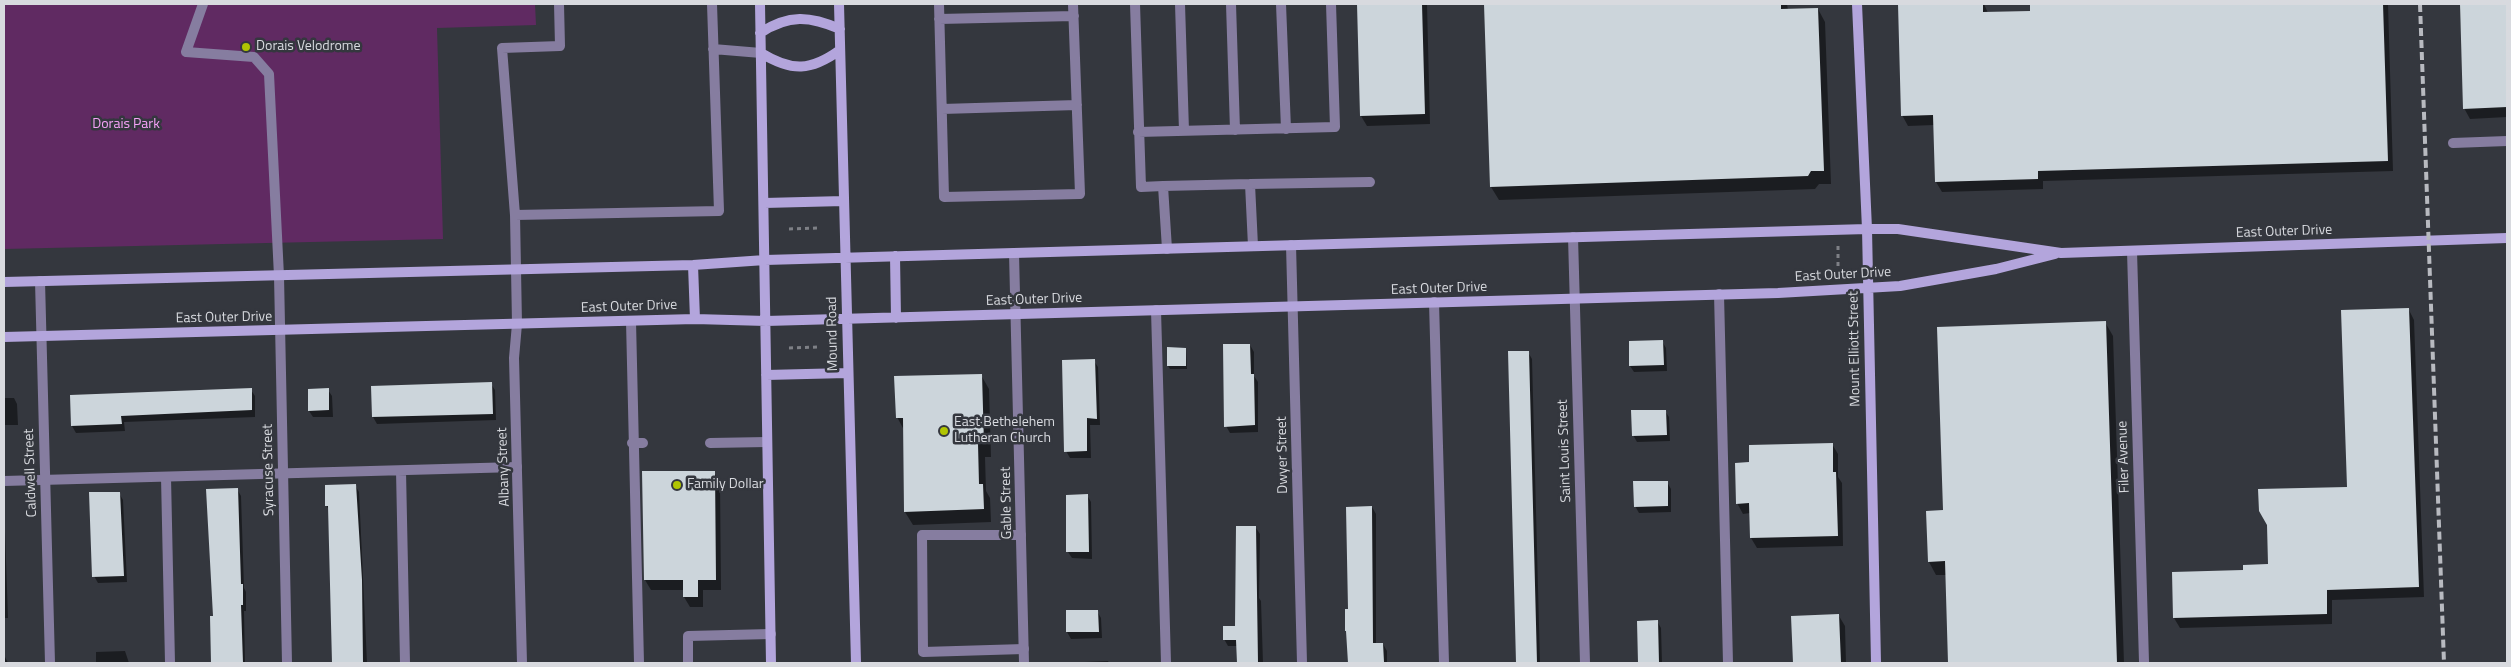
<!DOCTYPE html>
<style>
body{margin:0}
#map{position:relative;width:2511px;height:667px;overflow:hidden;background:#34373e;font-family:"Titillium Web",sans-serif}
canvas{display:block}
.frame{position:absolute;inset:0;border:5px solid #d8dadf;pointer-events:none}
</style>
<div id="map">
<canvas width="2511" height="667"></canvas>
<div class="frame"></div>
</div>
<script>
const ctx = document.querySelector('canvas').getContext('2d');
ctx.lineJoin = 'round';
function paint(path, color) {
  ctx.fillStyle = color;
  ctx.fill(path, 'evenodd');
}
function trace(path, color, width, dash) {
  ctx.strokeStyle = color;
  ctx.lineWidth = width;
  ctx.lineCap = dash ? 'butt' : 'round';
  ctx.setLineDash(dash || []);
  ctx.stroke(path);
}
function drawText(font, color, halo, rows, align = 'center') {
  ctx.font = font + ' "Titillium Web",sans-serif';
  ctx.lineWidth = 5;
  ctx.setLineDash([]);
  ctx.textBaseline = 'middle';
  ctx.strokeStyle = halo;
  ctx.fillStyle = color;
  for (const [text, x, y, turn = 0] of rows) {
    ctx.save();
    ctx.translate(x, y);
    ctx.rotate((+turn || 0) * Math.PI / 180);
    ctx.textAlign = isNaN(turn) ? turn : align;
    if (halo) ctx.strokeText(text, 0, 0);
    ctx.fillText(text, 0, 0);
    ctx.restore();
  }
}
const green = new Path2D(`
 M4,4H535L536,25L437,28L443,239L4,249Z`);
const shadow = new Path2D(`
 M1358,4H1427L1430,124L1367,126L1361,116Z
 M1485,4H1787L1788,10L1818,9L1825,22L1831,184H1819L1815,189L1499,200L1491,187Z
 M1899,4H1984L1988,13L2031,12V4H2388L2393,171L2043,181V189L1942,192L1936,182L1934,125L1908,126L1902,115Z
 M2460,4H2507V117L2470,119L2464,108Z
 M2409,310L2414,320L2424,597L2332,600V624L2180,628L2174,618L2244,571L2269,565L2349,488Z
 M2105,322L2113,336L2124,663H1949L1946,575H1936L1929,562L1944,512Z
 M1662,341L1666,348L1667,371L1634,372L1630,366Z
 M1250,345L1254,352V376L1258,382V432L1230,433L1226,426Z
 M1186,349L1187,369H1170L1168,366Z
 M1509,352H1528L1532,359L1540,663H1517Z
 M1094,361L1098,367L1100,425H1090L1091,458H1070L1066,451Z
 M981,375L989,389L991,457H985L986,491L990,498L991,522L913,525L905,512L904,430L897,417Z
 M491,384L495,390L496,420L377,424L373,417L372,387Z
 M251,390L255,396V417L124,422L125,431L76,433L72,426L71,396Z
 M328,390L332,396L333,417H313L309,411Z
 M4,398H14L17,404L18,425H4Z
 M1665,411L1669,417L1670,441L1637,442L1633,435Z
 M1832,444L1838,454V477L1842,483L1843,546L1757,548L1751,538L1750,513L1743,514L1737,503L1750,464Z
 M714,472L720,482L721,590H703V607H690L684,597V590H651L645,580Z
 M1667,482L1671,489V512L1639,513L1635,506Z
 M355,485L359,492L367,663H334L329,510L326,505Z
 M237,489L241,496L244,588L246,592V611H244L245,663H212L211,618L214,617Z
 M119,493L123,500L127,582L98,583L94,576Z
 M1087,495L1091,502L1092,559L1072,558L1068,552Z
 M4,503L8,618H4Z
 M1372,507L1376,514V644H1383L1387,651V663H1349V611Z
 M1256,528L1260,534L1259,598L1261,601L1263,663H1238V646H1228L1224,639L1236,627Z
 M1067,611H1097L1101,618L1102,638L1071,639L1067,632Z
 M1839,616L1845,626L1846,663H1794L1793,617Z
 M1657,621L1661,628L1662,663H1639L1638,622Z
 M125,651L129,663H96V652Z
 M4,655L8,663H4Z
 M1108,661L1109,663H1062Z`);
const building = new Path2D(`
 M1357,4H1422L1425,114L1360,116Z
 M1484,4H1781V9L1818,8L1824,171H1811L1808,176L1490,187Z
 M1898,4H1983V12L2030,11V4H2383L2388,161L2038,171V179L1935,182L1933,115L1901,116Z
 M2460,4H2507V107L2463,109Z
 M2409,308L2419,587L2327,590V614L2173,618L2172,572L2243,570V565L2268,564L2267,525L2259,511L2258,489L2347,487L2341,310Z
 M2106,321L2117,663H1948L1945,561L1928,562L1926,511L1943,510L1937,327Z
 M1663,340L1664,365L1629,366V341Z
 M1223,344H1250L1251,374H1254L1255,425L1224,427Z
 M1167,347L1186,348V366H1167Z
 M1508,351H1529L1537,663H1516Z
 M1095,359L1097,419L1087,418V451L1064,452L1062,360Z
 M982,374L984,444H978L979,484H983L984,509L904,512L903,418H896L894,376Z
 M492,382L493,414L372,417L371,386Z
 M252,388V410L121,416L122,424L71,426L70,395Z
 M329,388V410L308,411V389Z
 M1631,410H1666L1667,435L1632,436Z
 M1833,443V472H1836L1838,536L1750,538L1749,503L1736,504L1735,463L1749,462V445Z
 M642,471H715L716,580H698V597H683V580H644Z
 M1633,481H1668V506L1634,507Z
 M356,484L362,580L363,663H332L328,506H325V485Z
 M238,488L241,584H243V605H241L243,663H211L210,616H213L206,489Z
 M89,492H120L124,576L92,577Z
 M1088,494L1089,552H1066V495Z
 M1372,506L1373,643H1383L1384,662L1348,663L1346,631H1345V609H1348L1346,507Z
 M1236,526H1256L1258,663H1237L1236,640H1223V626H1235Z
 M1066,610H1098L1099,632H1066Z
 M1839,614L1841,663H1793L1791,616Z
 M1658,620L1659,663H1638L1637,621Z`);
const path = new Path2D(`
 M789,229L817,228
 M1838,246V269
 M789,348L818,347`);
const lane = new Path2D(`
 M203,4L186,52L254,57L269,74L279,276
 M939,4L944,197L1080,194L1073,4
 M1135,4L1141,187L1163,186L1167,249
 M1180,4L1184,131
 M1231,4L1235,130
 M1281,4L1286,129
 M939,19L1074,16
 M713,49L761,53
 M942,109L1077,105
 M1138,132L1335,127L1331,4
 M2453,143L2507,141
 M1163,186L1250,184
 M515,215L502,48L560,46L559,4
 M1253,246L1250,184L1370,182
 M516,269L515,215L719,211L712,4
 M1719,294L1728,663
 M1434,302L1444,663
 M1156,310L1166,663
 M631,321L639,663
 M632,443H643
 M710,443L767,442
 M401,471L405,663
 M166,477L170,663
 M4,481L517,467
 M1021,535H922L923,652L1024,649
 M688,663V636L771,634`);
const street = new Path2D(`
 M1573,237L1585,663
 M1291,245L1302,663
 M2132,251L2144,662
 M1014,253L1024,663
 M516,269L517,324L514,358L522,663
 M279,276L287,663
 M40,281L50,663`);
const secondary = new Path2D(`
 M760,4L771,663
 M839,4L856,663
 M1857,4L1867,229L1876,663
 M760,33C789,14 810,16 840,29
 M761,53C792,72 811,71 840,50
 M764,203L844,201
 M895,256L896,318
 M693,265L695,319
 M4,282L693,265L765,260L1867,229H1898L2061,253L2507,238
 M4,337L695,319L766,321L1778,293L1900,286L1996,269L2055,254
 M766,375L847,373`);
const rail = new Path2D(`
 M2420,4L2444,663`);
const markers = [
 [246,47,5,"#b0c502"],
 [944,431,5,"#b0c502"],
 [677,485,5,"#b0c502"]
];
const poiNames = [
 ["Dorais Velodrome",256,47],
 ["East Bethelehem",954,423],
 ["Lutheran Church",954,439],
 ["Family Dollar",687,485]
];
const parkNames = [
 ["Dorais Park",126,125]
];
const streetNames = [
 ["East Outer Drive",2284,232,-2],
 ["East Outer Drive",1843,275,-3],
 ["East Outer Drive",1439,289,-2],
 ["East Outer Drive",1034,300,-2],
 ["East Outer Drive",629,307,-2],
 ["East Outer Drive",224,318,-1],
 ["Mound Road",833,334,-91],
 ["Mount Elliott Street",1855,349,-91],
 ["Saint Louis Street",1565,451,-92],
 ["Dwyer Street",1283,455,-91],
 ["Filer Avenue",2124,457,-92],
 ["Albany Street",504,467,-92],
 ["Syracuse Street",269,470,-91],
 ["Caldwell Street",31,473,-92],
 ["Gable Street",1007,503,-91]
];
paint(green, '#602a62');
paint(shadow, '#0007');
paint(building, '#ccd5db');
trace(path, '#7e8086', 3, [4, 4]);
trace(lane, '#867da0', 10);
trace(street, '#867da0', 10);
trace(secondary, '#b3a5dc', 10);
trace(rail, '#b8bac0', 4, [8, 4]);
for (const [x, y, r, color] of markers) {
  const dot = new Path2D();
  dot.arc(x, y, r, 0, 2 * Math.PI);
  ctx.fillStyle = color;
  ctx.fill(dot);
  trace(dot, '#34373e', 2);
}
drawText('14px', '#d8dadf', '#34373e', poiNames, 'left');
drawText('14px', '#f6a2f8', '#34373e', parkNames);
drawText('14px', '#d8dadf', '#34373e', streetNames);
</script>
